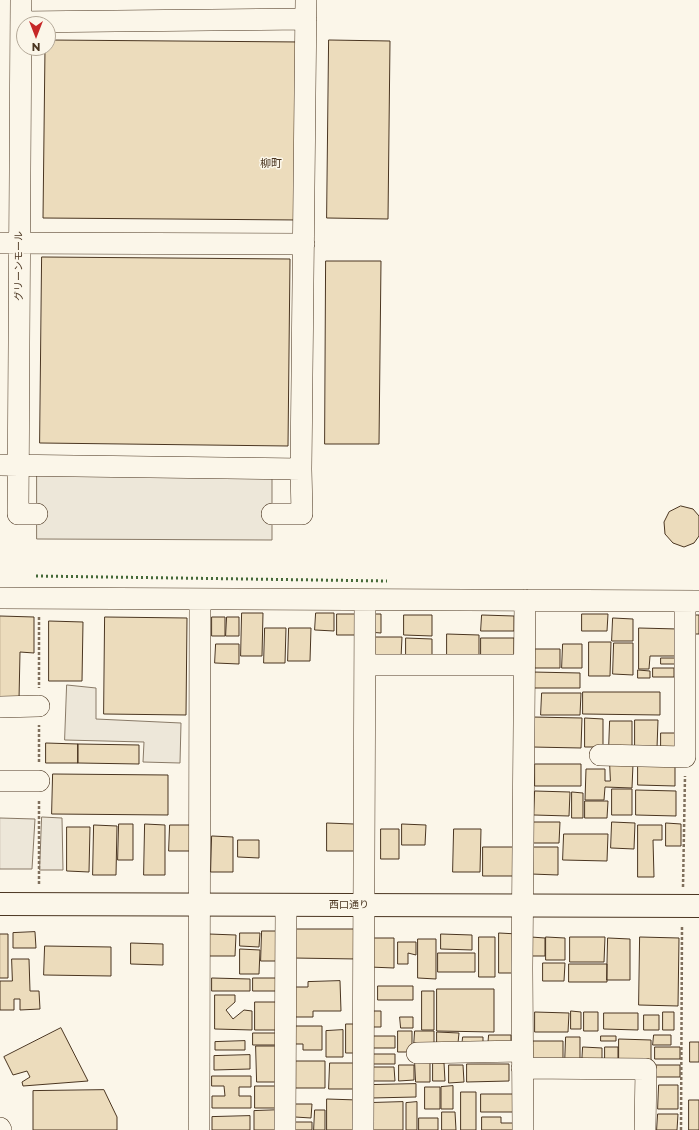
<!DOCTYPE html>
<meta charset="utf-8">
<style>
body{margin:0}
#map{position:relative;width:699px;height:1130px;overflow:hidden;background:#fbf6e9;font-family:Montserrat,sans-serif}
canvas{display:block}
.north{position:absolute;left:16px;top:16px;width:40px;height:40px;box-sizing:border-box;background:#fbf6e9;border:1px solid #b4a999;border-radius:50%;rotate:180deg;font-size:11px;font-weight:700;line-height:16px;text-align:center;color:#4a3520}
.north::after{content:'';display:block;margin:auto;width:14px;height:18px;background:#c62828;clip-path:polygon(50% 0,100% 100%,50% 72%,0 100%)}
</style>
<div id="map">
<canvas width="699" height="1130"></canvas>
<div class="north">N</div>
</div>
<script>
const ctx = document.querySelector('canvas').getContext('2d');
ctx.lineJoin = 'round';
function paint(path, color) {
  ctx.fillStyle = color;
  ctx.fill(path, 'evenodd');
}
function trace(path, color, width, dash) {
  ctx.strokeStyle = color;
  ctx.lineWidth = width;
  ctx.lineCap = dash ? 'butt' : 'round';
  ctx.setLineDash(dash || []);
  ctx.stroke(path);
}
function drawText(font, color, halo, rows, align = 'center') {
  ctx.font = font + ' Montserrat,"Noto Sans JP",sans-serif';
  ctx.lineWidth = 3;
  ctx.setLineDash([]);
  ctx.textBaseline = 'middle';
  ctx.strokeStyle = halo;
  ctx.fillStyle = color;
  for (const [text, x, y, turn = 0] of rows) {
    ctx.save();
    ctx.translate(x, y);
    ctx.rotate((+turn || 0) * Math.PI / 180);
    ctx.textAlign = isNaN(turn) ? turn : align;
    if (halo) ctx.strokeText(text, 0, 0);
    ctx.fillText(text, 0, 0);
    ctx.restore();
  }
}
const parking = new Path2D(`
 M37,474L272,475V540L37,539Z
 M67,685L96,688V719L181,723L180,763L143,762L144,742L65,740Z
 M42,817L62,818L63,870H40Z
 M0,818L35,819L32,869H0Z`);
const building = new Path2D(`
 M48,40L302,42L300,220L43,218L45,48H48Z
 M329,40L390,41L388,219L327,218Z
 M42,257L290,259L288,446L40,443Z
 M326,261H381L379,444H325Z
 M681,506L693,509L699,516V536L694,543L684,547L673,543L665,534L664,522L669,512Z
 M242,613H263L262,656H241Z
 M316,613H334V631L315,630Z
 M337,614H360V635H337Z
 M369,614H381V633L368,632Z
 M582,614H608L607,631H582Z
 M404,615H432V636L404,635Z
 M482,615L514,616V631H481Z
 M690,615H699V634H690Z
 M0,616L34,617V653L20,652L19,700H0Z
 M105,617L187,618L186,715L104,714Z
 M212,617H225V636H212Z
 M227,617H239V636H226Z
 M613,618L633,619V641H612Z
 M49,621L83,622L82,681H49Z
 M265,628H286L285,663H264Z
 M289,628H311L310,661H288Z
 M639,628L678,629V656H650L649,669H639Z
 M447,634L479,635V657H447Z
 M373,637H402L401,658H372Z
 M406,638L432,639V662L406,661Z
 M481,638H514V662L481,661Z
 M589,642H611L610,676H589Z
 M614,643H633V675L613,674Z
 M216,644H239V664L215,663Z
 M563,644H582V668H562Z
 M535,649H560V668H535Z
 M661,658H679V664H661Z
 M653,668H674V677H653Z
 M638,670L650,671V678H638Z
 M532,672L580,673V688H532Z
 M583,692H660V715L583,714Z
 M542,693H581L580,715H541Z
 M532,717L582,718L581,748L532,747Z
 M585,718L603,719V747H585Z
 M635,720H658L657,748H635Z
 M610,721H632V749H609Z
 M661,733H679V749H661Z
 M46,743L78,744V763H46Z
 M78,744L139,745V764L78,763Z
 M638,762H675V786L638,785Z
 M610,763L633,764L632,788L605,787L604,800H585L586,769H605V781H610Z
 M535,764H581V786H535Z
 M53,774L168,775V815L52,814Z
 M612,789H632V815H612Z
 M636,790L676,791V816L636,815Z
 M535,791L570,792L569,816L534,815Z
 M572,792L583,793V818H572Z
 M585,801H608L607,818H585Z
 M533,822H560L559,843H533Z
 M612,822L635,823L634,849L611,848Z
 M327,823L354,824V851H327Z
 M666,823L681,824V846H666Z
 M119,824H133V860H118Z
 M145,824L165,825V875H144Z
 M402,824L426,825L425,845H402Z
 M94,825L117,826L116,875H93Z
 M170,825H193L192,851H169Z
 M638,825H662V840H653L654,877H638Z
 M67,827H90L89,872L67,871Z
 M381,829H399V859H381Z
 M454,829H481L480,872H453Z
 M564,834H608L607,861L563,860Z
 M212,836L233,837V872H211Z
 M238,840H259V858L238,857Z
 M483,847H515L514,876H483Z
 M532,847H558V875L531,874Z
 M294,929H357V959L293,958Z
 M262,931H281V961H261Z
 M35,932L36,948H13V933Z
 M240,933H260L259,947L240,946Z
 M499,933L518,934V973H499Z
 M0,934H8V978H0Z
 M209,934L236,935L235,956H209Z
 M441,934L472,935V950L441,949Z
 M479,937H495V977H479Z
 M531,937L545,938V956H531Z
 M546,937L565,938V960H546Z
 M570,937H605L604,962H570Z
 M640,937L679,938L678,1006L639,1005Z
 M369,938H394V968L369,967Z
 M608,938L630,939V980H607Z
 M418,939H436V979L418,978Z
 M398,942H416V955L408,953V964H398Z
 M131,943L163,944V965L131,964Z
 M45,946L111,947V976L44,975Z
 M240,949L260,950L259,974H240Z
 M438,953H475V972H438Z
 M12,959H29L30,991H39L40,1009L20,1010V999H14V1010H0V981H12Z
 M543,963H565L564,981H543Z
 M569,964H607V982H569Z
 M212,978L250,979V991H212Z
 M253,978H284L283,991H253Z
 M340,981L341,1011H313V1017H294V987H308V982Z
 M378,986H413V1000H378Z
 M437,989H494V1032L437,1031Z
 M422,991H434V1030H422Z
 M215,995H235V1002L226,1010L233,1019L244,1010L252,1011V1030L215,1029Z
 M255,1002H277V1030H255Z
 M368,1011H381V1027H368Z
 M571,1011L581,1012V1029H571Z
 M535,1012L569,1013L568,1032H535Z
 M584,1012H598V1031H584Z
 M663,1012H674V1030H663Z
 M604,1013H638V1030L604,1029Z
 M644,1015H659V1030H644Z
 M400,1017H413V1028H401Z
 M346,1024H360V1053H346Z
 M295,1026H322V1050H303V1044H295Z
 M61,1028L88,1081L23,1086L22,1082L30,1077L27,1071L13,1075L4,1057Z
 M343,1030V1057H326V1031Z
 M398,1031H412V1052H398Z
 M415,1031H434V1046H414Z
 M437,1032L459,1033L458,1043H437Z
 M253,1033H279L280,1045H253Z
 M489,1035H511V1047H488Z
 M654,1035H671V1045H653Z
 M371,1036H395V1048H371Z
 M601,1036H616V1041H601Z
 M463,1037H483V1047H462Z
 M566,1037H580V1064H565Z
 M619,1039L651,1040V1062L619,1061Z
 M245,1041V1050H215V1042Z
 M533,1041H563V1065H533Z
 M690,1042H699V1062H690Z
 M256,1046H276V1082H257Z
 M583,1047L602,1048V1064H582Z
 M605,1047H618V1067H605Z
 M655,1047H680V1059H655Z
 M372,1054H395V1064H372Z
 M250,1055V1069L214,1070V1056Z
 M296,1061H325V1088H296Z
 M415,1062H430V1082H416Z
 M330,1063H356V1089H329Z
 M433,1063H444L445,1081H433Z
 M467,1064H509V1081L467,1082Z
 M399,1065H414V1080L399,1081Z
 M449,1065H463L464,1082L449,1083Z
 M654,1065H680V1077H654Z
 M370,1067H394L395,1081H370Z
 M212,1076H251V1087H239V1096H251V1108H212V1096H225L224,1086H212Z
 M416,1084V1097L371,1098L370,1085Z
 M659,1085H678V1109H658Z
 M255,1086H278V1108H255Z
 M453,1086V1109H441V1087Z
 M425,1087H440V1109H425Z
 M104,1090L117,1117V1130H33V1091Z
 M461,1092H476V1130H461Z
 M481,1094H513V1112H481Z
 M327,1099L358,1100V1130H327Z
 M689,1100H699V1130H689Z
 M403,1102V1130H369V1103Z
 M417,1102V1130H406V1103Z
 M295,1104H312L311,1118L295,1117Z
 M281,1110V1130H254V1111Z
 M315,1110H325V1130H314Z
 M442,1112H455L456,1130H442Z
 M658,1114H678L677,1130H657Z
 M250,1116V1130H212V1117Z
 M482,1117H501V1123H513V1130H482Z
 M419,1118H438V1130H419Z
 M295,1122H312V1130H295Z`);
const path = new Path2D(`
 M39,617V688
 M39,762V725
 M39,801V884
 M683,887L685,776
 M681,1130L682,926`);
const minor = new Path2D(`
 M21,0L18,514H37
 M21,22L306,19
 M0,243L304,244
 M0,465L301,469
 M272,514H302L301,469L306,0
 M0,598L699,601
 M365,665H524
 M0,707L39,706
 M600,755L685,757V601
 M0,781H39
 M417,1053L522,1051
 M522,1068L646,1069L645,1130
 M0,1128L1,1130
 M199,1130L200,599
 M285,1130L286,905
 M363,1130L365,600
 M523,1130L522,968L525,600`);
const major = new Path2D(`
 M0,904L699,906`);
const hedge = new Path2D(`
 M36,576L387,581`);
const streetNames = [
 ["グリーンモール",19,266,-90],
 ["西口通り",349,905]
];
const neighbourhoodNames = [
 ["柳町",271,164]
];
paint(parking, '#ede7d9');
trace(parking, '#887966', 1);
paint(building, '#ecdcbc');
trace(building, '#4a3520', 1);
trace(minor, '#4a3520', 22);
trace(major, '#4a3520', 24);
trace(path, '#7f6f5c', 2.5, [3, 2]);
trace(minor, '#fbf6e9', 21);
trace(major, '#fbf6e9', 22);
trace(hedge, '#436837', 3, [2, 3]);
drawText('10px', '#4a3520', '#fbf6e9', streetNames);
drawText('11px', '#4a3520', '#fbf6e9', neighbourhoodNames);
</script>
